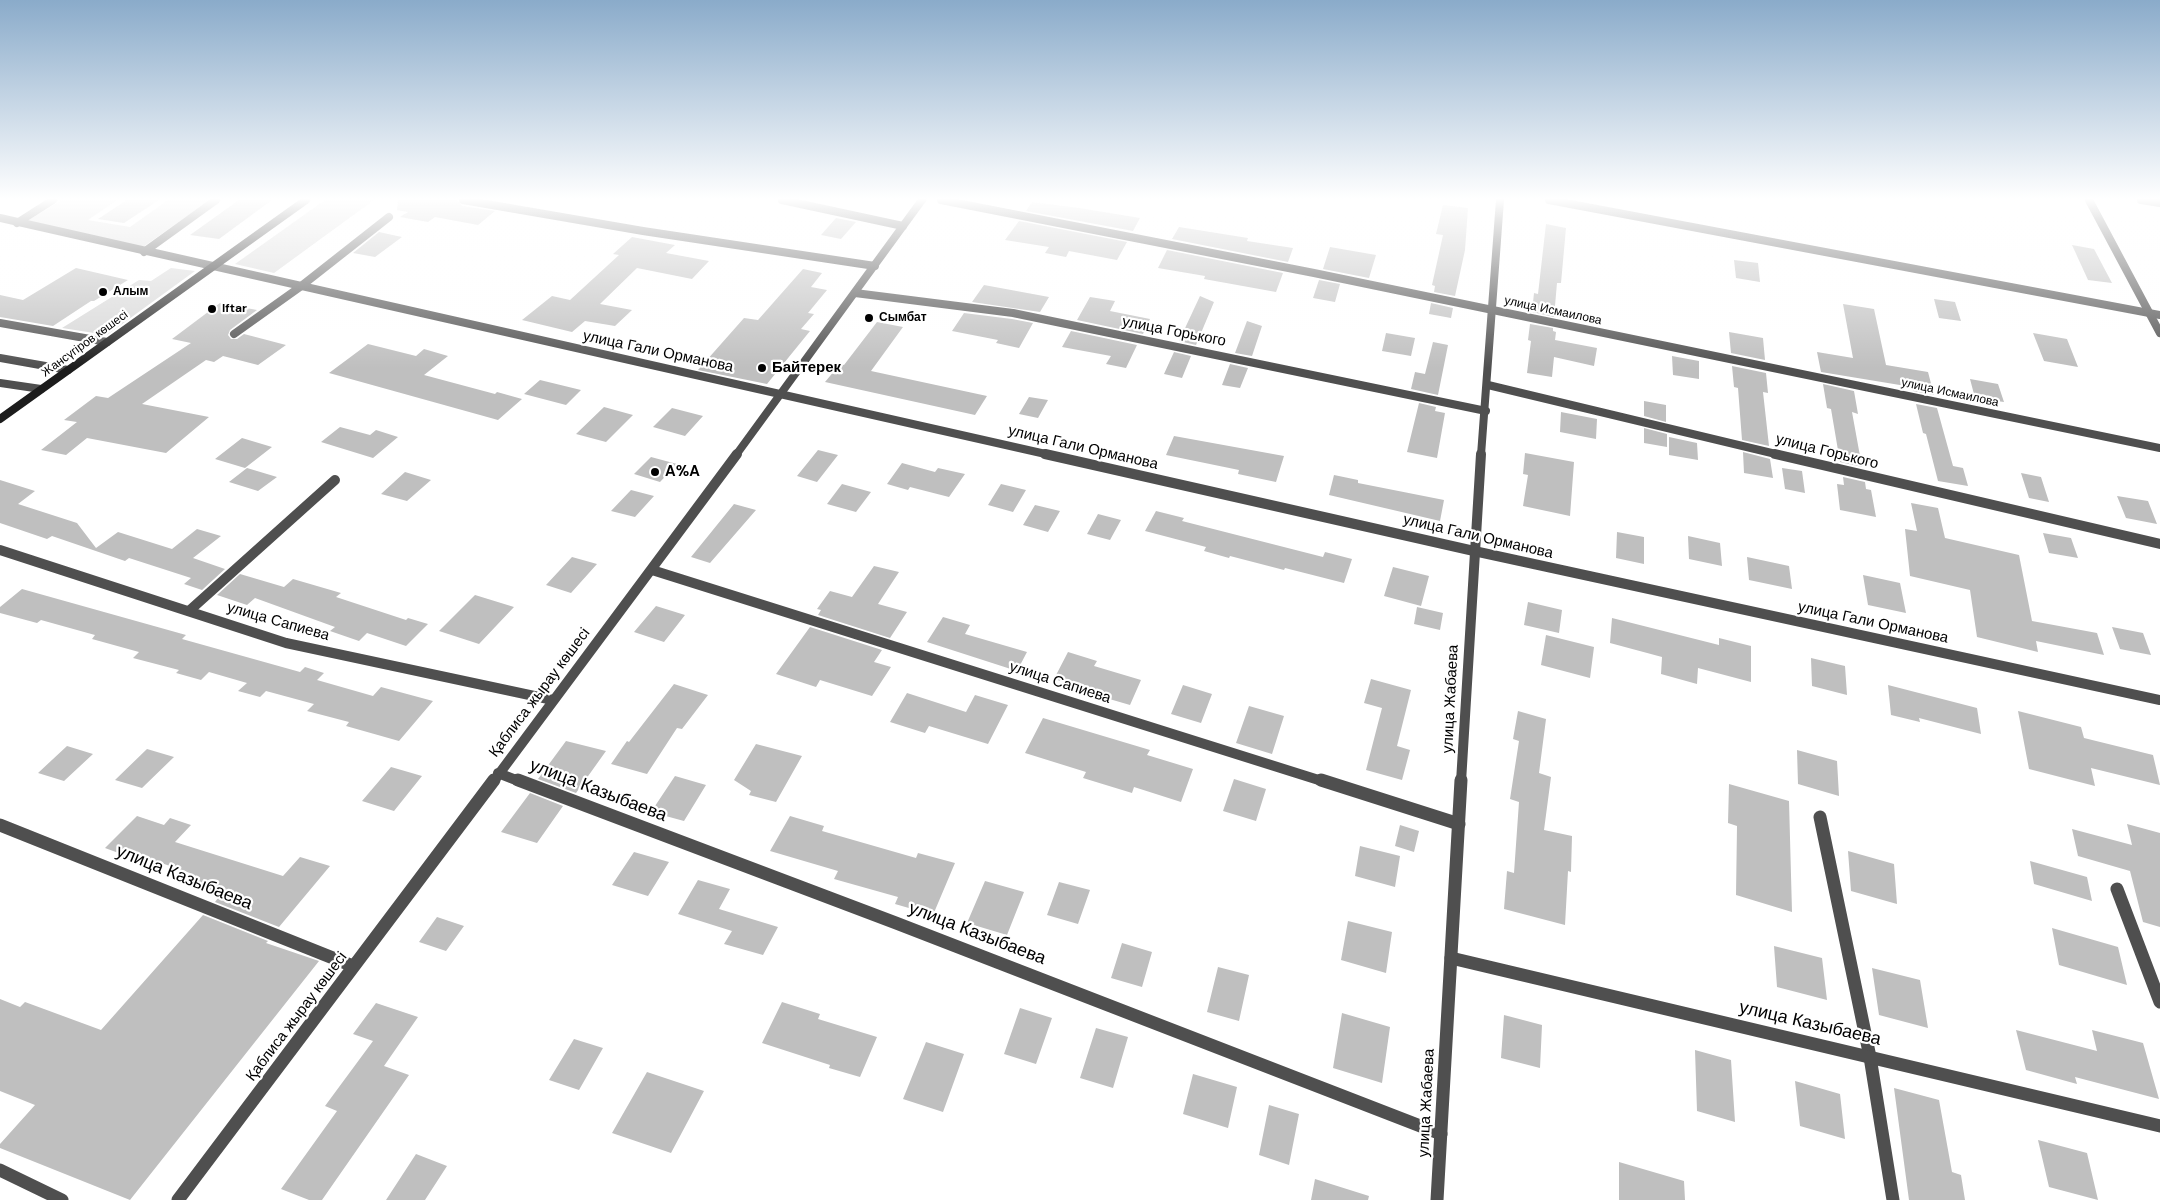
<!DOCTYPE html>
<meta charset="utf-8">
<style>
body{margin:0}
canvas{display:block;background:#fff}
</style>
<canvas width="2160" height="1200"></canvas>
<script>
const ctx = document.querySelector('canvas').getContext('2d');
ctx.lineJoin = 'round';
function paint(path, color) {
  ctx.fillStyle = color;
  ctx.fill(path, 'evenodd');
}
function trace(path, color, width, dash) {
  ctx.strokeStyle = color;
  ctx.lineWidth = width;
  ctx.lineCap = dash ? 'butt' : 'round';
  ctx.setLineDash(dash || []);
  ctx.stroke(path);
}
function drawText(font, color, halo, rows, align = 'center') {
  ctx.font = font + ' "DM Sans",sans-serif';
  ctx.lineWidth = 4.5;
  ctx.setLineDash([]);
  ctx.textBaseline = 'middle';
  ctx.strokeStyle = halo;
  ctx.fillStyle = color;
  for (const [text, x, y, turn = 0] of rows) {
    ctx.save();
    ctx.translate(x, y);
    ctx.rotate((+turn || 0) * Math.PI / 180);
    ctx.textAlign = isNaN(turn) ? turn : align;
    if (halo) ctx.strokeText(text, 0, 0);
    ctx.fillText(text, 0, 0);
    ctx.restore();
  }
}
const green = new Path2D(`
 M62,200H117L88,220L130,227L168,200H210L143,247L27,221Z
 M325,200H374L274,273L235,264Z
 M171,268L195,271L107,335L62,328L139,280L151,281Z`);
const building = new Path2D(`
 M127,200H159L124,223L98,219Z
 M239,200H272L219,239L190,235Z
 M398,200H457L462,206L495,211L478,225L435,217L428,222L400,217L408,212L397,210Z
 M1032,202L1079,208L1140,218L1133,231L1026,211Z
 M1443,205L1468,208L1465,250L1455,296L1434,292L1435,286L1432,285L1443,235L1436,234Z
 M836,218L856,222L841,239L821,235Z
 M1019,221L1127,242L1117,260L1069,251L1066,257L1045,253L1049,247L1005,240Z
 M1546,224L1566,228L1561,283H1557L1554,317L1532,312L1534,293L1538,294Z
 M1179,227L1248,238L1247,241L1293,248L1288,262L1172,239Z
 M379,232L402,237L375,257L353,253Z
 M632,237L675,245L666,253L709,261L692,279L637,268L600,304L632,310L615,326L585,321L572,332L522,320L552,296L570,300L619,255L613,254Z
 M2072,245L2094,249L2112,283L2088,280Z
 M1330,247L1376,255L1369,278L1323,269Z
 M1167,250L1283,273L1276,292L1204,279L1205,276L1158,268Z
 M1734,260L1758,263L1760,282L1736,278Z
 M76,268L128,280L94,301H91L53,326L0,317V295L23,300Z
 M803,269L822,273L811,287L827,290L808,313L814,314L801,329L810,331L767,384L698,370L744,318L758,320Z
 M1319,280L1340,284L1335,302L1313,298Z
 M984,285L1049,297L1040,312L972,302Z
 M1200,296L1214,302L1196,345L1179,341Z
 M1090,297L1115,301L1110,311L1150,319L1143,334L1077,320Z
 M1934,299L1955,302L1961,321L1939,318Z
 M220,303L257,310L230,330L228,335L231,339H237L244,334L286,345L258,365L223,356L214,362L206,360L142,404L209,417L166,453L87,438L66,455L41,450L77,422L64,420L96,396L108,398L191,343L172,339Z
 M1431,303L1453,308L1451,318L1429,314Z
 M1843,304L1874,309L1886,365L1928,372L1934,395L1913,391L1912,387L1821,372L1817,352L1853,358Z
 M964,313L1012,319L1033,323L1019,348L996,343L998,340L952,331Z
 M1247,321L1262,326L1252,356L1235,353Z
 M877,322L903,327L871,371L987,396L975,415L825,382L840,364L844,365Z
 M1530,324L1553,328V331L1556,332L1555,340L1597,348L1594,366L1554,357L1552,377L1527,373L1531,341L1528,340Z
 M1071,331L1137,345L1126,368L1106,364L1111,356L1062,347Z
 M1729,332L1763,338L1765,360L1731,353Z
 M1386,333L1415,338L1411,356L1382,351Z
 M2033,333L2067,339L2078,367L2044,361Z
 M1433,342L1448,345L1438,395L1411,389L1415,372L1425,374Z
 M368,344L416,356L424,349L448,356L424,375L495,394L497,392L522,399L498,420L329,373Z
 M1174,352L1191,356L1182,378L1164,374Z
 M1672,356L1699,361V379L1673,375Z
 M1230,364L1248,368L1240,388L1222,385Z
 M1732,366L1766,373L1768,393L1763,392L1769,446L1742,440L1738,388L1734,387Z
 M1970,379L1998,384L2004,402L1975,398Z
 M540,380L581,390L566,405L524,394Z
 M1823,384L1854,391L1858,414L1852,412L1862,467L1840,462L1831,409L1827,408Z
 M1029,397L1048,400L1038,418L1019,414Z
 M1644,401L1666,405V422L1644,416Z
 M1419,403L1436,407L1435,411L1445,413L1437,458L1407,452Z
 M1916,404L1937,408L1953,466L1963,468L1968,486L1938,481L1926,434L1923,433Z
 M604,407L633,415L606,442L576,434Z
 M672,408L703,416L685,436L653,427Z
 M1561,412L1597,419L1596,439L1560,432Z
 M340,427L370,435L376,430L398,437L373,458L321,442Z
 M1644,428L1667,434V447L1644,443Z
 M1174,436L1284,456L1276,482L1238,474L1239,470L1166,455Z
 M1669,437L1697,443L1698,460L1669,455Z
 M242,438L272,447L245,468L215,459Z
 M818,450L838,455L817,482L797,476Z
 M1743,452L1770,459L1773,478L1744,473Z
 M1525,453L1574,462L1570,516L1523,506L1528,475L1523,474Z
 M651,457L677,464L660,482L634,474Z
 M902,463L935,472L938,468L965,474L949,497L910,487L908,490L887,484Z
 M247,468L277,477L258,491L229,482Z
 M1782,468L1802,471L1805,493L1785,489Z
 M405,472L431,480L407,501L381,494Z
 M2021,473L2041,477L2049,502L2029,498Z
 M1334,475L1358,480V483L1444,500L1440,521L1329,495Z
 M1843,477L1865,482L1866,489L1871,490L1876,517L1840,510L1837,484L1844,485Z
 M0,480L35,491L18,504L77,523L96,548L118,532L172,549L197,529L221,536L193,558L225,569L202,590L184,584L191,578L129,558L125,561L52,536L47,539L0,523Z
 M842,484L871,492L856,512L827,504Z
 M1001,484L1026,490L1013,512L988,505Z
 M631,490L654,496L635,517L611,511Z
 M2117,496L2148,501L2157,524L2126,518Z
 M1911,503L1938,508L1945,538L2019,555L2032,621L2097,633L2104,655L2036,641L2038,652L1977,637L1970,590L1910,576L1905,529L1917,531Z
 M734,504L756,510L710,563L691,557Z
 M1035,505L1060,511L1048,532L1023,525Z
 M1156,511L1184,518L1182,521L1323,557L1325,552L1352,559L1344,583L1285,568L1284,570L1230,556L1229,558L1204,551L1206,547L1145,531Z
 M1098,514L1121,520L1110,540L1087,534Z
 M1617,532L1644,537V564L1616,558Z
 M2043,533L2071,538L2078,558L2049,553Z
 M1688,536L1720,543L1722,566L1689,559Z
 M572,557L597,564L571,593L546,585Z
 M1747,557L1789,566L1792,589L1749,580Z
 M874,566L899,572L878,604L907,612L890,638L818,615L821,610L817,609L830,591L852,597Z
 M1393,567L1429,576L1421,606L1384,596Z
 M240,574L284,587L293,579L341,593L336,597L406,620L408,618L428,624L406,646L367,633L359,641L330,631L335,627L255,598L247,605L217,595Z
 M1863,575L1900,583L1906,613L1868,605Z
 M22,589L186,635L182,639L300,672L305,667L324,673L317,680L373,696L381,687L433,701L399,741L346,726L349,722L307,711L314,704L266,691L260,697L238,691L247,683L209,672L201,680L176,673L179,670L133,658L139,652L92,639L95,635L41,620L37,623L0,613V607Z
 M475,595L514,607L479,644L439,631Z
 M1528,602L1562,610L1559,633L1524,625Z
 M656,606L685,615L664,642L634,632Z
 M1417,607L1443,613L1440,630L1414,624Z
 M943,617L970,625L965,634L1027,652L1017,671L927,642Z
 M1612,618L1719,645V638L1751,646V682L1698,668L1697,684L1661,674L1662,657L1610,643Z
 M810,627L882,650L874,662L891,667L872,696L820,680L816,687L776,674Z
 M2112,627L2143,633L2151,655L2120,649Z
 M1546,635L1594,647L1590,678L1541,665Z
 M1068,652L1097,661L1094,666L1141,680L1130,705L1106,698L1107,695L1054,679Z
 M1811,658L1845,666L1847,695L1812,686Z
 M1371,679L1411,690L1397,746L1410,750L1402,780L1366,770L1382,708L1364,703Z
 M674,684L708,695L682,729L677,728L647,774L611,764L627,741L629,742Z
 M1183,685L1212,694L1201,723L1171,714Z
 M1888,685L1977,708L1981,734L1919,718L1920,722L1891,715Z
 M907,693L966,712L975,695L1008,705L988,744L929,726L925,733L890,722Z
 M1249,706L1284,716L1272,754L1236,743Z
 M1518,711L1546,719L1539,773L1551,777L1544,830L1572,836L1571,872L1568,871L1565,925L1504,909L1507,871L1514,873L1519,802L1510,799L1519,741L1513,739Z
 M2018,711L2081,727L2084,738L2153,755L2160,785L2091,768L2095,786L2029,769Z
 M1043,718L1150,750L1147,755L1193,769L1181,802L1134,787L1132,793L1083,778L1086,772L1025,753Z
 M566,741L606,751L576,793L538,779Z
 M756,744L802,756L776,802L749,795L751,791L734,780Z
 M67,746L93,754L64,781L38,773Z
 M147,749L174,757L142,788L115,780Z
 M1797,750L1837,761L1839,796L1798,784Z
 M391,767L422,776L394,811L362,801Z
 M675,776L706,785L684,821L651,812Z
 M1234,779L1266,789L1256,821L1223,811Z
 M1729,784L1789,801L1792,912L1736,895L1737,826L1728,823Z
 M530,793L563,806L537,843L501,832Z
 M137,816L164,825L170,818L191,825L175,842L283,876L300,857L330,866L279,927L215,902L221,894L182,881L190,873L127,851L124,855L105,848Z
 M790,816L824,826L822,831L916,858L918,853L955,863L933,915L895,904L898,897L834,879L838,871L770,851Z
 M2127,824L2160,833V927L2143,922L2130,871L2078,856L2072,829L2132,845Z
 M1400,825L1419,831L1414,852L1395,846Z
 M1360,846L1400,856L1395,887L1355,876Z
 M1848,851L1894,864L1897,904L1851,891Z
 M634,852L669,862L648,896L612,885Z
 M2030,861L2087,877L2092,901L2034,884Z
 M698,880L730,889L719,909L778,927L763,955L724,944L732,931L678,914Z
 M985,881L1024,892L1007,935L967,923Z
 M1059,882L1090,890L1078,924L1047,915Z
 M203,915L268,941L266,943L319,961L130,1200L0,1148V1144L35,1105L0,1091V999L20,1007L25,1002L101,1030Z
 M437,917L464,926L446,951L419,942Z
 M1348,921L1392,932L1386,973L1341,960Z
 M2052,928L2118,947L2127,985L2059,965Z
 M1122,943L1152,952L1142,987L1111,978Z
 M1774,946L1822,958L1827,1000L1777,987Z
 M1218,967L1249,975L1239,1021L1207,1012Z
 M1872,968L1920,980L1928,1028L1879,1015Z
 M782,1002L820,1014L818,1019L877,1037L860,1077L829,1068L830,1065L762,1043Z
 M376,1003L418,1017L384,1066L409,1075L322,1200H309L281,1189L337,1111L325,1106L373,1041L353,1034Z
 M1020,1008L1052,1018L1036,1064L1004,1054Z
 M1342,1013L1390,1027L1382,1083L1333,1068Z
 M1504,1015L1542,1025L1540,1068L1501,1058Z
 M1096,1028L1128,1037L1113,1088L1080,1078Z
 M2016,1030L2097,1051L2092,1030L2143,1043L2159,1099L2075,1077L2077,1084L2026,1070Z
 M574,1039L603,1048L579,1090L549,1080Z
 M926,1042L964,1054L943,1112L903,1099Z
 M1695,1050L1731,1060L1735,1122L1697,1111Z
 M647,1072L704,1091L671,1153L612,1133Z
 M1193,1074L1237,1087L1228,1128L1183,1114Z
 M1795,1081L1840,1094L1845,1139L1800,1126Z
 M1894,1088L1939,1100L1952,1172L1961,1175L1965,1200H1909Z
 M1269,1105L1299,1114L1289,1165L1259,1155Z
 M2038,1140L2087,1153L2098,1200L2049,1187Z
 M416,1154L447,1166L425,1200H386Z
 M1619,1162L1684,1181L1685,1200H1619Z
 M1315,1179L1369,1196L1368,1200H1311Z`);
const serviceFar2 = new Path2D(`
 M17,223L53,200
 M144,252L216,200
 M0,323L107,342
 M234,334L300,287L389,217
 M0,358L68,370
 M0,383L41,389`);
const serviceFar1 = new Path2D(`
 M189,611L335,480`);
const service = new Path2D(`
 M1820,817L1870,1057L1893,1200`);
const minorFar2 = new Path2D(`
 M463,200L643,231L875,266
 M782,200L903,226
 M941,200L1314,273L2160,448
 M1549,200L2160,315
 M2141,200L2160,203
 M0,218L1050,455
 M855,293L1013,313L1486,411
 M1488,385L1780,455`);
const minorFar1 = new Path2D(`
 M1045,454L1474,551L2160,700
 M1775,454L2160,544
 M0,550L286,643L553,700
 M652,570L1325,782
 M498,773L521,782`);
const minor = new Path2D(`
 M518,780L896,923L1441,1134
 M1321,780L1459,824
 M0,825L353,966
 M2117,889L2160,1002
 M1451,958L2160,1126
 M0,1170L62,1200`);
const tertiaryFar2 = new Path2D(`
 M2089,200L2160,333
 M736,455L922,200
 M1481,455L1500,200`);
const tertiaryFar1 = new Path2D(`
 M493,782L737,454
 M1461,782L1481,454`);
const tertiary = new Path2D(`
 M178,1200L494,780
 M1437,1200L1461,780`);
const secondary = new Path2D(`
 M0,419L306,200`);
const markers = [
 [103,292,5,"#000"],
 [212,309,5,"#000"],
 [869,318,5,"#000"],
 [762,368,5,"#000"],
 [655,472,5,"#000"]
];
const farPoinames = [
 ["Алым",113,292],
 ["Iftar",222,309],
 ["Сымбат",879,318]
];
const farStreetnames = [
 ["улица Исмаилова",1553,311,12],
 ["Жансүгіров көшесі",85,344,-36],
 ["улица Исмаилова",1950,393,12]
];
const streetNames = [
 ["улица Горького",1174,332,11],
 ["улица Гали Орманова",658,352,12],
 ["улица Гали Орманова",1083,448,13],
 ["улица Горького",1827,452,14],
 ["улица Гали Орманова",1478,537,13],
 ["улица Сапиева",278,622,16],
 ["улица Гали Орманова",1873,623,12],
 ["улица Сапиева",1060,683,18],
 ["Қаблиса жырау көшесі",540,693,-53],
 ["улица Жабаева",1451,699,-87],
 ["Қаблиса жырау көшесі",297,1017,-53],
 ["улица Жабаева",1427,1103,-87]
];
const poiNames = [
 ["Байтерек",772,368],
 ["A%A",665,472]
];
const nearStreetnames = [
 ["улица Казыбаева",598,791,21],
 ["улица Казыбаева",184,878,22],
 ["улица Казыбаева",977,934,21],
 ["улица Казыбаева",1810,1024,13]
];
paint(green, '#d6d6d6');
paint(building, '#bfbfbf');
trace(serviceFar2, '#4f4f4f', 8);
trace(serviceFar1, '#4f4f4f', 10);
trace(service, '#4f4f4f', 13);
trace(minorFar2, '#4f4f4f', 8);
trace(minorFar1, '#4f4f4f', 10);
trace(minor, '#4f4f4f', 13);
trace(tertiaryFar2, '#4f4f4f', 8);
trace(tertiaryFar1, '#4f4f4f', 10);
trace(tertiary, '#4f4f4f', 13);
trace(secondary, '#1c1c1c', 8);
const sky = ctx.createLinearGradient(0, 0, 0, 368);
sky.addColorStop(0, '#8aabca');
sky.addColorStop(0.54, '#fff');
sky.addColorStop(1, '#ffffff00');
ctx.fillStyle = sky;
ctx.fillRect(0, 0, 2160, 368);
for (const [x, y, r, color] of markers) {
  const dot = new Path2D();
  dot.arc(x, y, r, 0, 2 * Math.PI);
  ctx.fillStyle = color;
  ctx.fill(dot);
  trace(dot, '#fff', 2);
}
drawText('bold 12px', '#000', '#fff', farPoinames, 'left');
drawText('12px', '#000', '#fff', farStreetnames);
drawText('15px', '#000', '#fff', streetNames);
drawText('bold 15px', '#000', '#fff', poiNames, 'left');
drawText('18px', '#000', '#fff', nearStreetnames);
</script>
